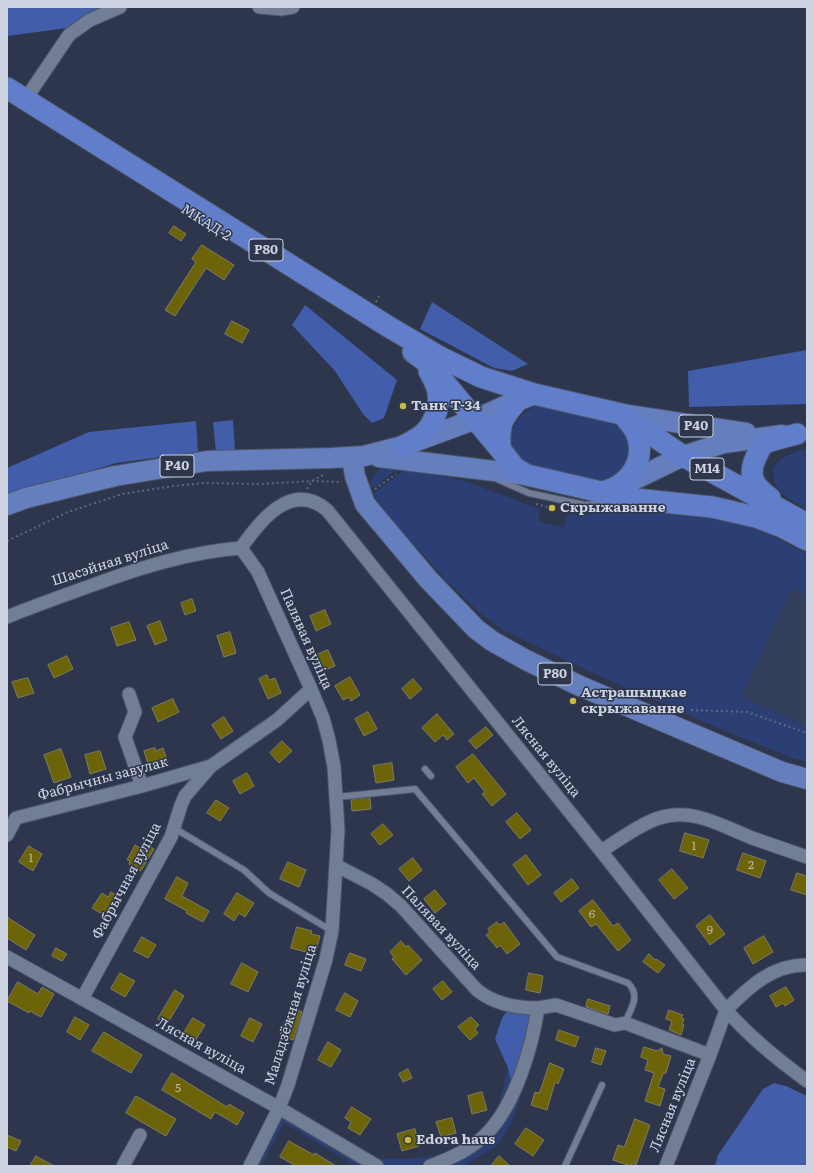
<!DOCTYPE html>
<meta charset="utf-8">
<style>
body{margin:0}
#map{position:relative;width:814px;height:1173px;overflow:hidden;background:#2d364c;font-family:Literata,serif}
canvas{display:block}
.frame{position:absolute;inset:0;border:8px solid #cdd3e1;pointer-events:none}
</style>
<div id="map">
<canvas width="814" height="1173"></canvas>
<div class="frame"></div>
</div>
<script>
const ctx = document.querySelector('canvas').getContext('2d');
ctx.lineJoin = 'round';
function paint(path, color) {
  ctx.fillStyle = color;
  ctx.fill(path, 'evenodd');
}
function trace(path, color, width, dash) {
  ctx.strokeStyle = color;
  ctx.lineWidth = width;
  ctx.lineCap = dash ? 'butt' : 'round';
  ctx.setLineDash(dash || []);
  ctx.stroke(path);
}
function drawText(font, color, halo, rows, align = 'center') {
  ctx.font = font + ' Literata,serif';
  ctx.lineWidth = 3;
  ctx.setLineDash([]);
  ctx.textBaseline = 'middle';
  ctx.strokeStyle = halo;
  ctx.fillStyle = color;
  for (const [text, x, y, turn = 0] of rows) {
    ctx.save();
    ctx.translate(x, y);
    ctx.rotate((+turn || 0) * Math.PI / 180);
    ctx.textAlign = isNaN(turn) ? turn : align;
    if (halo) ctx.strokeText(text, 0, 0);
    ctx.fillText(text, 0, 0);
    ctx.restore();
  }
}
const built = new Path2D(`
 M792,587L807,594V727L741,697Z`);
const green = new Path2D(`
 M544,405L615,421L634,448L620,476L603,482L535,467C528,464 519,459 515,452C503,432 522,406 544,405Z
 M807,449V510L782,494L774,482L773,468C784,455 791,453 807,449Z
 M382,467H399L378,485L370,488L372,478Z
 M407,469L464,481L540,509L539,522L564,527L567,515L631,511L700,515L739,523L774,537L807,554V594L792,588L741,697L807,727V762L792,758L711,725L591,672L503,630L481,614L447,581L387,515L373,493C386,487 394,475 407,469Z
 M540,1026L537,1049L512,1122L498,1145L463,1166H440L487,1139Z
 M508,1068C509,1072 512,1078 512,1083C511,1089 506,1097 503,1102C485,1141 445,1166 403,1166C398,1166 392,1167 387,1166C382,1165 376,1161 371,1158L400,1159L436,1156L458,1149L493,1120L498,1108Z
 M283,1116L369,1166H356L284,1123L261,1166H254L277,1120Z`);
const forest = new Path2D(`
 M7,7H107L67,28L7,36Z
 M432,302L528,364L512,371L494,368L420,329Z
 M305,305L397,380L384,418L372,423L363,414L335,371L292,325Z
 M807,350V404L689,407L688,371Z
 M233,420L235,450L216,452L213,422Z
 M196,421L198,452L116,463L7,497V468L89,432Z
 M507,1011L531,1014L527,1038L512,1083L508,1068L495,1039L502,1018Z
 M774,1083L786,1086L807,1096V1166H715L718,1155L763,1089Z`);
const building = new Path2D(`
 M174,226L186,234L181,241L169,233Z
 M202,245L234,265L224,280L206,268L175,316L165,310L196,262L192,259Z
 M232,321L249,330L242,343L225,334Z
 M192,599L196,611L185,615L181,603Z
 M325,610L331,624L316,631L310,616Z
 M160,621L167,640L155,645L147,626Z
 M129,622L136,640L117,646L111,628Z
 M230,632L236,653L224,657L217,636Z
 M328,650L335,666L321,672L314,656Z
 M67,656L73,669L54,678L48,665Z
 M267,675L269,680L275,678L281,693L268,699L259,679Z
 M350,677L360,695L351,701L349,697L343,700L335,686Z
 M28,678L34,693L18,698L12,682Z
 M413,679L422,689L410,699L402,689Z
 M173,699L179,712L158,722L152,708Z
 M368,712L377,729L364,736L355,719Z
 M437,714L454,734L447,740L443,735L435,742L422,728Z
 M224,717L233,731L221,739L212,725Z
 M486,727L493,735L476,749L469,741Z
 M282,741L292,751L279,763L270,753Z
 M155,748L156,751L163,748L168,764L150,770L144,751Z
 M61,749L71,777L54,783L44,755Z
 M100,751L106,769L90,774L85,755Z
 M473,754L506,794L492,806L482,794L485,792L474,778L468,783L456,767Z
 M392,763L394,780L376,783L373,766Z
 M247,773L254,786L240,794L233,781Z
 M370,798L371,809L352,811L351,800Z
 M216,800L229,808L220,821L207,813Z
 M517,813L531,830L520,839L506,822Z
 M383,824L393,835L380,845L371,834Z
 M685,833L709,840L703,858L680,851Z
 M145,844L154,849L141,871L129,864L130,861L127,860L135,845L142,849Z
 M29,846L42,854L33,871L19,862Z
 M743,853L766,861L760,878L737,870Z
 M526,855L541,875L528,885L513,865Z
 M413,858L422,870L409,881L399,869Z
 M288,862L306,870L299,887L280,879Z
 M672,869L688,888L674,899L659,880Z
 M797,873L807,876V895L791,890Z
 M177,877L188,883L182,896L209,911L203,922L186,913L187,911L165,899Z
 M572,879L579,888L561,902L554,893Z
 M435,890L446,904L435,913L424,899Z
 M111,892L121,898L109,918L92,908L102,893L108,897Z
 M237,893L254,903L245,917L239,913L234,921L224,914Z
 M593,900L613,926L618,923L631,940L618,951L596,924L591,927L579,911Z
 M710,915L725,934L710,945L696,926Z
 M7,917L35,935L26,950L7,938Z
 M497,922L500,925L504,922L520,944L507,954L500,945L497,948L486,935L490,932L488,929Z
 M297,927L312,931L311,934L320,936L316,951L307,949L306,952L291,948Z
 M764,936L773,952L753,964L744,948Z
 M142,937L156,945L148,958L134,951Z
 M401,941L406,947L408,945L422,960L406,975L392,959L394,957L390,952Z
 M56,948L67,954L62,961L52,956Z
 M350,953L366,959L361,971L345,965Z
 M649,954L655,960L656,959L665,965L658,973L643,962Z
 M242,963L258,972L248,992L231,984Z
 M120,973L135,981L125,997L111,989Z
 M529,973L543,976L540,993L526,990Z
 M443,981L452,992L442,1000L433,989Z
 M18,982L38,994L42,987L54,994L41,1017L30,1011L29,1013L7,1001Z
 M786,987L794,1000L785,1006L783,1003L776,1007L770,996Z
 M175,990L184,996L167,1024L158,1019Z
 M345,993L358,1001L350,1017L336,1010Z
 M588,999L610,1006L608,1014L586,1007Z
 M293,1007L302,1012L293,1040L280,1035L285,1021Z
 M669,1010L683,1015L681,1018L684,1019L682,1024L684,1025L681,1035L669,1030L672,1021L666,1019Z
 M75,1017L89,1025L80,1040L67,1032Z
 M471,1017L479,1025L475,1029L478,1033L470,1040L458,1027Z
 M193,1018L205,1025L195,1041L183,1034Z
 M250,1018L262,1024L253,1042L241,1036Z
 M559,1030L579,1037L575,1047L556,1040Z
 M104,1032L142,1055L131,1073L92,1051Z
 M328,1042L341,1050L331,1067L318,1060Z
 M644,1047L657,1051L662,1048L663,1054L671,1056L666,1073L663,1074L658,1087L665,1089L660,1106L645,1101L654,1073L645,1070L648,1060L641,1057Z
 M596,1048L606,1051L601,1065L592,1062Z
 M550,1063L564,1069L558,1084L555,1082L547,1110L531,1105L535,1092L539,1093Z
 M408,1069L412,1078L403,1082L399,1074Z
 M172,1073L227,1107L229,1104L244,1113L237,1125L215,1112L211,1119L162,1090Z
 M482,1092L487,1110L472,1114L468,1096Z
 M136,1096L176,1119L166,1136L126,1113Z
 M352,1107L371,1119L360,1135L348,1128L351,1122L345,1118Z
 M452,1118L456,1133L441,1137L436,1122Z
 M635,1119L650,1125L636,1165L632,1163L631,1166L613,1160L618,1145L624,1147Z
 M526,1128L544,1140L533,1156L515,1144Z
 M415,1129L419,1146L402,1151L397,1134Z
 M7,1135L21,1141L16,1151L7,1147Z
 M289,1141L314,1155L315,1153L336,1166H296L280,1157Z
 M36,1156L54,1166H30Z
 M499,1156L510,1166H491Z`);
const path = new Path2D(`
 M376,302L379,296
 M307,489L312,481L325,474
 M375,489L396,474
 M536,504L552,508L553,506
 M7,541L68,512L122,494L173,486L205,483L260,484L312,481L342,482
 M691,710L747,712L807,733`);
const service = new Path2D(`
 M499,480L529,493L585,505L609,502
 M425,769L431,776
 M337,797L415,789L557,957L628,983C641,996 631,1008 625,1023
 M174,828L244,870L269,893L332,931
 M565,1166L602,1085`);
const minor = new Path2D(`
 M259,7L281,9L293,7
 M25,100L69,35L90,20L120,7
 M241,548L258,572L311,689L323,718L329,740L334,767L338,830L332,931L326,959L288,1085L279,1108L250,1166
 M7,617C34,606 62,596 90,586C139,568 189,552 241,548C260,521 291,480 327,510L601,851L726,1010L710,1055L666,1166
 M129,694L135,712L125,737L142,786
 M7,835L16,818L142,786L211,766
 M601,851C619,840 640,824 659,818C694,807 723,827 755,839C772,845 790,851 807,857
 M337,866L372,884L387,894L401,906L477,990C494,1004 516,1008 538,1008C532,1047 516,1101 490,1130C474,1148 452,1158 430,1166
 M7,957L279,1108L377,1166
 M807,965C773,964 749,987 726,1010C750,1037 778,1060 807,1081
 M82,999L171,837L181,805L185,796L211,766L277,720L311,689
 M538,1008L556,1005L615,1025L625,1023L710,1055
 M123,1166L140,1135`);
const primary = new Path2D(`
 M621,414L746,433
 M352,457L355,476L365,504L428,579L476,629L492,641L526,660L580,686L782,772L807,779
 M379,457L527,475
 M619,487L683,456L724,443L782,435
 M7,505L26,498L115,476L207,461L332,458L364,456L403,446L476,419L518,400`);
const trunk = new Path2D(`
 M7,88L389,327L440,357L481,377L534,394L621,414L683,456L807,524
 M413,352L425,361L435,371L500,449
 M534,394L518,400L508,412L502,422L500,434V449L515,468L527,475L601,492L635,499L712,507L756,517L782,527L807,540
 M403,446C411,442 420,438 426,431C436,420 441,402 437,388C435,382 432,376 429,371
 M601,492C636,486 653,446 627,420
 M770,498C754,486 747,477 756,457C758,453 761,446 764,444C770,440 790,436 797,434`);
const markers = [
 [403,406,4,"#c9ba3a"],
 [552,508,4,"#c9ba3a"],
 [573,701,4,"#c9ba3a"],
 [408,1140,4,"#c9ba3a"]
];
const numberNames = [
 ["1",694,846],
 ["1",31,858],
 ["2",751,865],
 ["6",592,914],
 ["9",710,930],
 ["5",178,1088]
];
const shields = [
 [266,250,34],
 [696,426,34],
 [177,466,34],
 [707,469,34],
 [555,674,34]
];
const shieldNames = [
 ["Р80",266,250],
 ["Р40",696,426],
 ["Р40",177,466],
 ["М14",707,469],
 ["Р80",555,674]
];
const streetNames = [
 ["МКАД-2",206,223,32],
 ["Шасэйная вуліца",110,563,-18],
 ["Палявая вуліца",306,639,66],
 ["Лясная вуліца",546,757,51],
 ["Фабрычны завулак",103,779,-15],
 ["Фабрычная вуліца",127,881,-62],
 ["Палявая вуліца",441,928,47],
 ["Маладзёжная вуліца",291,1015,-73],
 ["Лясная вуліца",201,1046,29],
 ["Лясная вуліца",673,1105,-68]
];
const poiNames = [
 ["Танк Т-34",411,406],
 ["Скрыжаванне",560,508],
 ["Астрашыцкае",581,693],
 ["скрыжаванне",581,709],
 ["Edora haus",416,1140]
];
paint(built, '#34405b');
paint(green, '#2c3f74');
paint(forest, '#425da9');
paint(building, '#6d6309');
trace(building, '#7f7c60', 1);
trace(service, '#4c5466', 8);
trace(minor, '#4c5466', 15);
trace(primary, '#4c5466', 22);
trace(trunk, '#4c5466', 23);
trace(path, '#60687b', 2, [2, 3]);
trace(service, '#727d96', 6);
trace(minor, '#727d96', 13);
trace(primary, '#657ebe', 20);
trace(trunk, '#617ecb', 21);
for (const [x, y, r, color] of markers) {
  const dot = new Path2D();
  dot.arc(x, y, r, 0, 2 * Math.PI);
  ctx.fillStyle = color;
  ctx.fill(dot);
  trace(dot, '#2d364c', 1.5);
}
drawText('12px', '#b5b7ab', null, numberNames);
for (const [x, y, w] of shields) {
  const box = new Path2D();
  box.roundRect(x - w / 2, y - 11, w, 22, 3);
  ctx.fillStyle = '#2d364c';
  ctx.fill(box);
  trace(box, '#cdd3e1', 1);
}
drawText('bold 13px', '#cdd3e1', null, shieldNames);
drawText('14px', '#cdd3e1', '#2d364c', streetNames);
drawText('bold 14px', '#cdd3e1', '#2d364c', poiNames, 'left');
</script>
